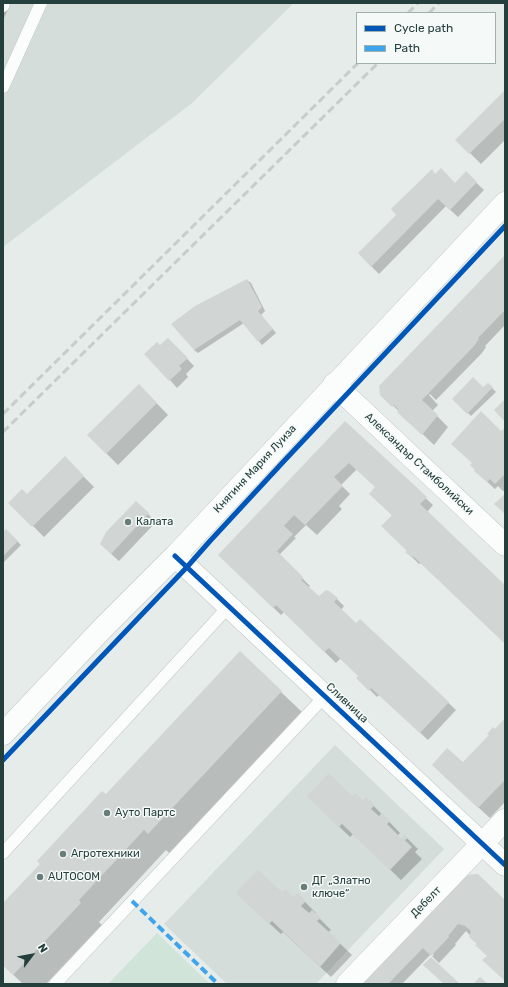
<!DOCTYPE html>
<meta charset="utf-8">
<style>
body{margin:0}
#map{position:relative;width:508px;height:987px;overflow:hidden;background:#e6ecea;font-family:Rubik,sans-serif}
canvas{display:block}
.frame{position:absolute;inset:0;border:4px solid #243f3c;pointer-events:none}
.legend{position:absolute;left:356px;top:12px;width:140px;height:52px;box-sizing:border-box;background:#f5faf8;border:1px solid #a1afad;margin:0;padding:5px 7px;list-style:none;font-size:12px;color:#243f3c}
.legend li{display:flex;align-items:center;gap:8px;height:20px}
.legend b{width:20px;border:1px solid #a1afad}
.north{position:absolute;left:12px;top:935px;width:40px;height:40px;-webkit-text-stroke:3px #f5faf8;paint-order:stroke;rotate:58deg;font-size:11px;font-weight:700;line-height:16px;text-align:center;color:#243f3c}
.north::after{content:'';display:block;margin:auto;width:14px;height:18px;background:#243f3c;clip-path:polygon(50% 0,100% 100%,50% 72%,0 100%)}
</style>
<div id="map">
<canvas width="508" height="987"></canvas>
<div class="frame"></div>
<ul class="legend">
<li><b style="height:5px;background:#0057b8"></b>Cycle path</li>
<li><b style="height:5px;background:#3ea4ec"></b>Path</li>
</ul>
<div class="north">N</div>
</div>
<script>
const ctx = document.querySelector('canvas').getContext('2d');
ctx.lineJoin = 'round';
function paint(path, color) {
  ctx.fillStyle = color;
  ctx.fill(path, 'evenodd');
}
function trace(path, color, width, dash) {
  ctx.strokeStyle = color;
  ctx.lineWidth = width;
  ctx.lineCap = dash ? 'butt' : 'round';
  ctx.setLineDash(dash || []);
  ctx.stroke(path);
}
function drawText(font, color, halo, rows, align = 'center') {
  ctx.font = font + ' Rubik,sans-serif';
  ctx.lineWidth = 3;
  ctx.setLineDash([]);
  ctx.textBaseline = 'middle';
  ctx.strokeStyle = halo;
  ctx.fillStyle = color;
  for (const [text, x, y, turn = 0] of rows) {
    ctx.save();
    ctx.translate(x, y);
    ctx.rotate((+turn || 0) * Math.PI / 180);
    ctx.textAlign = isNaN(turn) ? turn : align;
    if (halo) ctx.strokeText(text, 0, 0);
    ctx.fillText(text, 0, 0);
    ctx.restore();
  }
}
const built = new Path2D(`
 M3,3H294L191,104L3,247Z
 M335,745L444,849L316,984H227L164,924Z`);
const green = new Path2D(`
 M157,933L210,984H108Z`);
const shadow = new Path2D(`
 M3,3H11L3,20Z
 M505,92V140L481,164L457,140Z
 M466,173L484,190L458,217L446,206L379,274L371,266L398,215L436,175L455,184Z
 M505,256V325L485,346L486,347L482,353L436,400L430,394L429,395L438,405L432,411L448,427L434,445L381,394Z
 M247,280L251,283L265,311L261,315L276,333L262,345L244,323L198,353L194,350Z
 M168,339L194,366L186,374L188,377L177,388L170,380L160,346Z
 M488,384L496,392L471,416L454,399L483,388Z
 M139,385L168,415L118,465L88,435Z
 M345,423L433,505L427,512L505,586V643L421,563L419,564L407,552L408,551L393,516L370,494L376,487L357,469L341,485L350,494L339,506L342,509L317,535L306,525L294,537L296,538L279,555L310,586L308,588L319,597L337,599L344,606L341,610L356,625L360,620L456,710L428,740L379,695L377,697L358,678L360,676L341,658L336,663L284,612L281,615L219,555Z
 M505,429V491H503L498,486L495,489L483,478L501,433Z
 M65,458L94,487L44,537L10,503L27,495Z
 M136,502L156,522L119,561L109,552Z
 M6,530L21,545L3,563V533Z
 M240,653L303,713L170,854L166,850L99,922L102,925L46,984H23L3,965V905Z
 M505,719V802L490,818L444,776L463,763Z
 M352,797L363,802L366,798L400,833L397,836L401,840L405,836L418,849L415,852L422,859L401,880L353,834L350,837L319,807Z
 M282,894L294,899L297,894L316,913L315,914L331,930L328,932L352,955L331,977L283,932L281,934L248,904Z
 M505,901V980L488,956L466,931L455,944L456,945L439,963L432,956L434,955L432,953L402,984H363L435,910Z`);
const building = new Path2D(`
 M505,90V119L469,154L455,140Z
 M441,168L455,183L466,171L477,182L450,210L438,199L371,267L358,253L396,215L391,209L432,169L435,174Z
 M505,255V310L478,338L479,339L474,346L422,400L438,415L422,435L397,412L399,410L394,405L392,407L380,395L379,386Z
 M247,279L262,307L258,311L273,329L258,342L240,320L194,350L171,324L195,306Z
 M168,338L188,358L179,366L182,369L169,381L144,354L157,342L160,345Z
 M473,377L483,387L488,383L493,387L467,414L452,399Z
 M139,384L157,403L106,454L87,435Z
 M505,399V422L494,410Z
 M481,411L501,431L505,428V474L495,484L490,479L487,482L474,471L475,470L470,465L472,463L451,444Z
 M345,421L427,497L420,504L505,585V640L503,642L413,556L411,557L405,552L407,551L381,526L392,515L369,494L375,487L349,463L334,477L343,486L305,525L294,515L284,526L293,534L277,551L303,577L301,580L319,596L326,590L329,591L338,598L334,602L356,623L360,619L449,702L420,733L371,688L369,691L356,678L358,676L329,648L324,652L276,605L273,608L218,555Z
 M65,456L84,476L32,527L8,503L22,489L27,494Z
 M505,494V514L494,504Z
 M136,501L149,513L111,554L100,544L106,532Z
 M6,529L18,541L3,556V532Z
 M240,651L282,691L148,834L144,830L79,900L81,903L13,975L3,965V903L40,864L37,861L102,791L106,794Z
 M505,718V780L478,808L432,765L447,748L463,762L489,735L487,734L493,727L495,729Z
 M329,773L352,796L355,793L363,800L366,797L375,805L371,809L379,816L382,813L390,821L387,824L401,838L405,835L408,838L405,840L412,847L390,870L342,824L339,827L307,796Z
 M258,870L282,892L285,889L294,897L297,893L306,901L301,906L309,913L312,910L321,918L317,921L341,943L320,967L272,921L269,924L236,893Z
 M478,874L505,900V981L482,960L487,956L475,945L477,944L469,937L471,931L465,926L458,924L448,936L449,937L431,956L423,948L388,984H361L465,875Z
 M431,957L460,984H444L423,965Z
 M480,977L488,984H473Z`);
const lane = new Path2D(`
 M3,6L4,3
 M3,87L41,3
 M3,853L229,606
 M55,984L325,696`);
const street = new Path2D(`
 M334,384L505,545
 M347,984L505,820`);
const secondary = new Path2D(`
 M175,556L505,865
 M3,734L101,630L175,556L505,203`);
const rail = new Path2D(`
 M408,13L418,3
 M429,13L439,3
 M3,414L358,63
 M3,432L378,63`);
const quiet = new Path2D(`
 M132,901L218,984`);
const cycleway = new Path2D(`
 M175,556L505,865
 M3,760L187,567L210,541L284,461L505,226`);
const markers = [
 [128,522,4,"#687c79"],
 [107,813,4,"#687c79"],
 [63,854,4,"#687c79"],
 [40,877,4,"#687c79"],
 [304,887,4,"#687c79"]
];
const streetNames = [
 ["Александър Стамболийски",419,464,43],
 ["Княгиня Мария Луиза",255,469,-47],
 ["Сливница",347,703,43],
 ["Дебелт",426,902,-46]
];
const poiNames = [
 ["Калата",136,522],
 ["Ауто Партс",115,813],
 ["Агротехники",71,854],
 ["AUTOCOM",48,877],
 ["ДГ „Златно",312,881],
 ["ключе“",312,894]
];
paint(built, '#d4ddda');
paint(green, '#d0e4da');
paint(shadow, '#0003');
paint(building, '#d1d5d4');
trace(lane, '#c3c9c7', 13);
trace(street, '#c3c9c7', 23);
trace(secondary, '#c2c9c7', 23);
trace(lane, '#fbfcfc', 12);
trace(street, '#fbfcfc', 22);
trace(secondary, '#fbfcfc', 22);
trace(rail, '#c8cccb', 3, [8, 4]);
trace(quiet, '#3ea4ec', 4, [8, 4]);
trace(cycleway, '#0057b8', 5);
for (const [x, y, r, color] of markers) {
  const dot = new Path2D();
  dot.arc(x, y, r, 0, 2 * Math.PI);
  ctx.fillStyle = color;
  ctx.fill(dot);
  trace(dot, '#f5faf8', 1.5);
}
drawText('11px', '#243f3c', '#f5faf8', streetNames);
drawText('11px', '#243f3c', '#f5faf8', poiNames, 'left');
</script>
